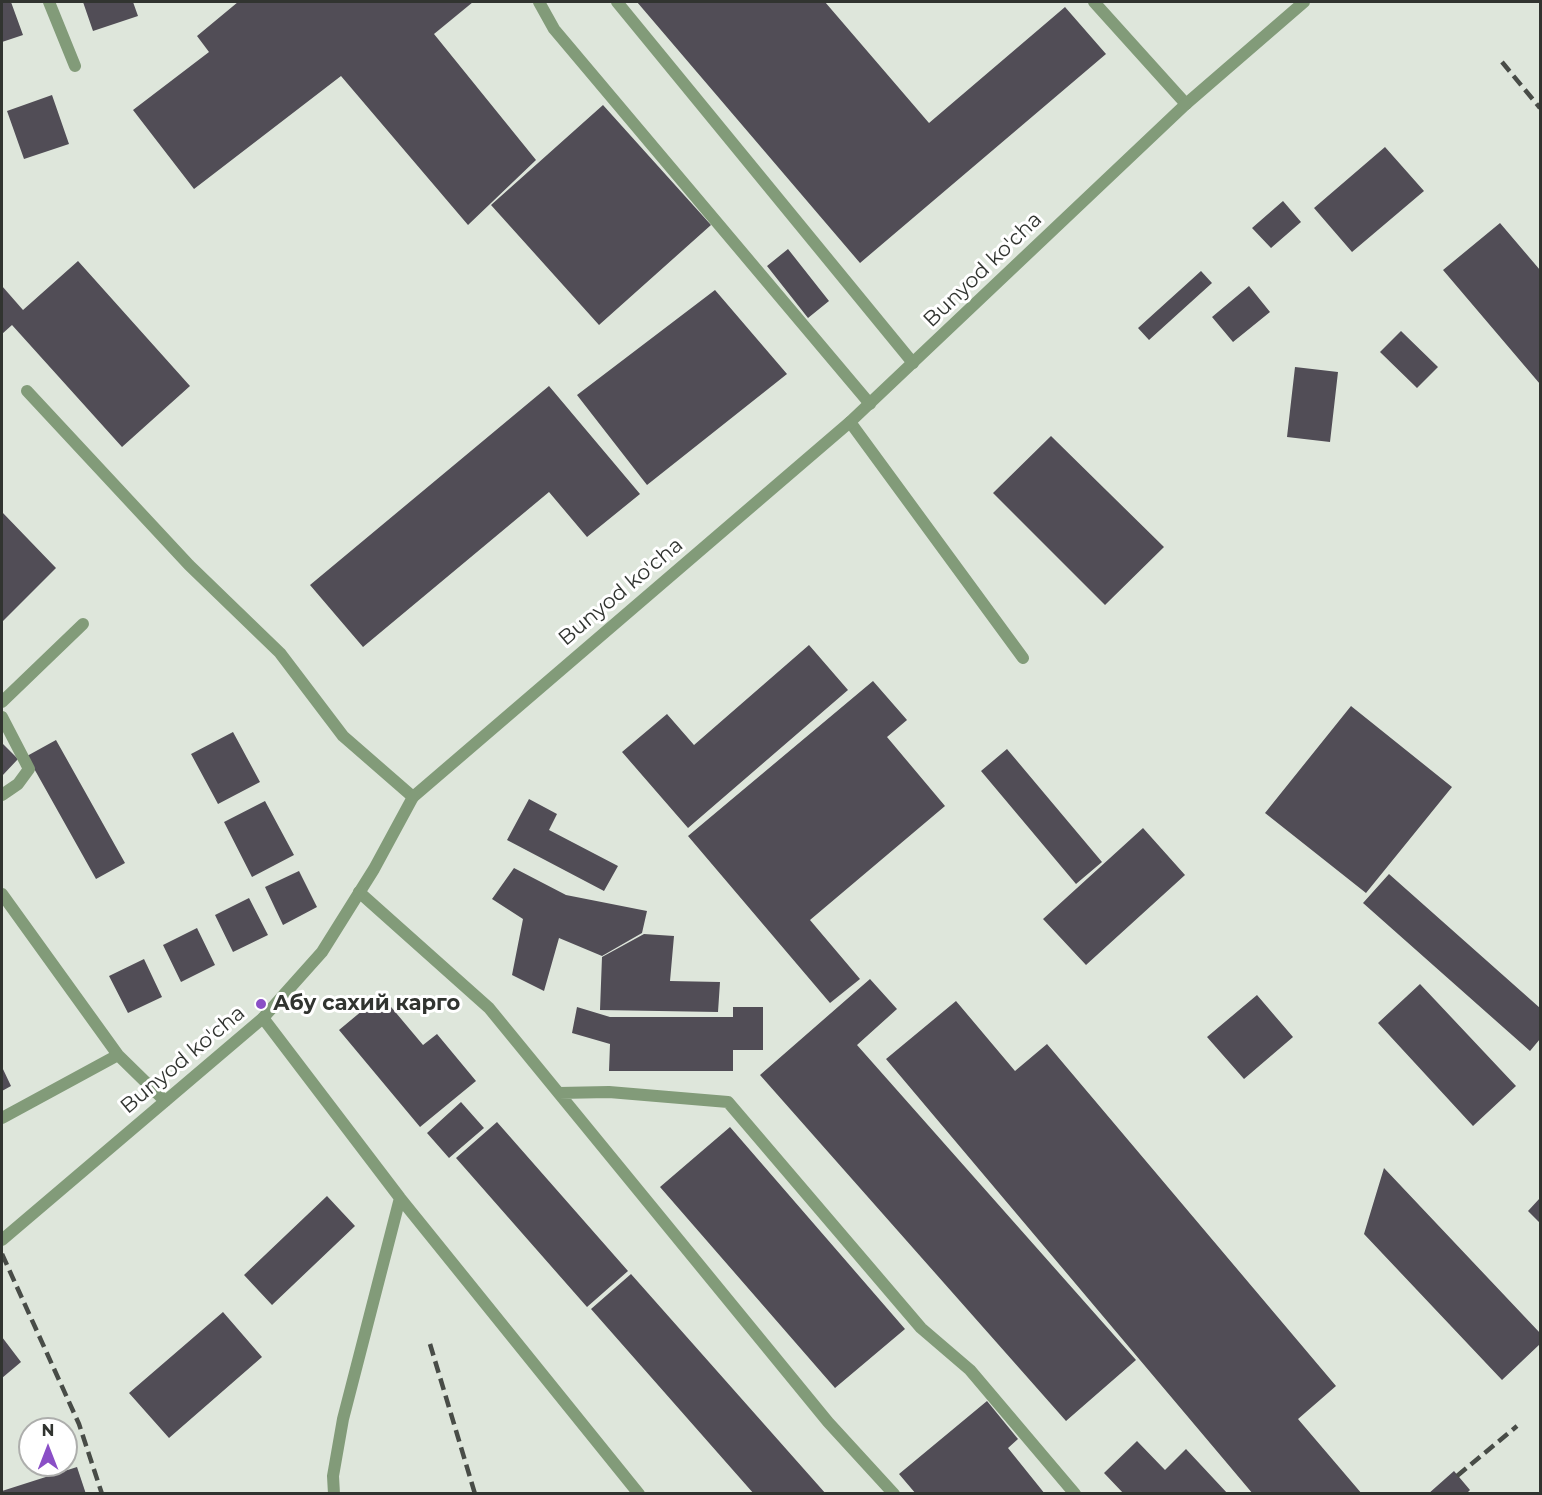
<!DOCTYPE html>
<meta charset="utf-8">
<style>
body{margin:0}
#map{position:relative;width:1542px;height:1495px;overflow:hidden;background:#dee6db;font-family:Montserrat,sans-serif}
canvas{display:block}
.frame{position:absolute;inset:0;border:3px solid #313430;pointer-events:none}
.north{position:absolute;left:18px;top:1417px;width:60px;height:60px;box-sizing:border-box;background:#fff;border:2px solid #adaeac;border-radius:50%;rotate:0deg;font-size:16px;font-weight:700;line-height:24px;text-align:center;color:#313430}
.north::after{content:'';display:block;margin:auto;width:21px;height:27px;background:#8a4fc6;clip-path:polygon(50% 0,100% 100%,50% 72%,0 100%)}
</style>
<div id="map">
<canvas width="1542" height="1495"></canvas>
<div class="frame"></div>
<div class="north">N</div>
</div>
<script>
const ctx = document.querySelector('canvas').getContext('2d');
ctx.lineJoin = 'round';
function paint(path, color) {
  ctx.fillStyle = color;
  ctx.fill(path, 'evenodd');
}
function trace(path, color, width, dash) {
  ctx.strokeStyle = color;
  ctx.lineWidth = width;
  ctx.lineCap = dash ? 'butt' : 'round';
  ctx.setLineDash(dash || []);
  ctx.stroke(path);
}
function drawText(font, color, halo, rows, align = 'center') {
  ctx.font = font + ' Montserrat,sans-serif';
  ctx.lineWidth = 6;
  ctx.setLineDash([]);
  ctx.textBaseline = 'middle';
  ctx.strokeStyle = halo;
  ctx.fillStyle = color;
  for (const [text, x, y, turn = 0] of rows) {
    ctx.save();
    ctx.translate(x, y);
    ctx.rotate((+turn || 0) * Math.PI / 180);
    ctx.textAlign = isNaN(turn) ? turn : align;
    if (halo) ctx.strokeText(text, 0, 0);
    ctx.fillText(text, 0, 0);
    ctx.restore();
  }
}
const building = new Path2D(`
 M2,2H11L23,35L2,42Z
 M83,2H133L138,16L93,31Z
 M238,2H473L434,34L536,160L468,225L341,76L194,189L133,110L209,52L197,36Z
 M637,2H825L929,123L1065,7L1106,54L860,263Z
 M52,95L69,144L24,159L7,111Z
 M603,105L711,225L599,325L491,205Z
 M1385,147L1424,191L1352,252L1314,208Z
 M1283,201L1301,222L1271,248L1252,228Z
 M1500,223L1540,270V384L1443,270Z
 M788,249L829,301L808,318L767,266Z
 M78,261L190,386L122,447L12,325L2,334V286L23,310Z
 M1201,271L1212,283L1149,340L1138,328Z
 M1249,286L1270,312L1233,342L1212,317Z
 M715,290L787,374L647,485L577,395Z
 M1401,331L1438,367L1417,388L1380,352Z
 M1295,367L1338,372L1330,442L1287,437Z
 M549,386L640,494L587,537L549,492L363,647L310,585Z
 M1051,436L1164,547L1105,605L993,493Z
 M2,512L56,568L2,622Z
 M809,645L848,690L688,828L622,752L667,714L694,745Z
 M873,681L907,720L887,737L945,806L810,920L860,979L830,1003L688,836Z
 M1351,706L1452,787L1366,893L1265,813Z
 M233,732L260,782L218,804L191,754Z
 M56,740L125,863L96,879L27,756Z
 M2,743L18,759L2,776Z
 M1007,749L1102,862L1076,884L981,771Z
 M529,799L557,814L549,830L618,866L604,891L507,840Z
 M265,801L294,855L252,877L224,822Z
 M1143,828L1185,875L1086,965L1043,919Z
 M514,868L566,895L647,911L642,933L602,956L559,938L544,991L512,975L523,919L492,899Z
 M299,871L317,907L283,925L265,887Z
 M1389,874L1540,1008V1039L1530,1051L1363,903Z
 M249,898L268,935L233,952L215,915Z
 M197,928L215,965L181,982L163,945Z
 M644,934L674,936L670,981L720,982L718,1012L600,1010L602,957Z
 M144,959L162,997L128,1013L109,976Z
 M870,979L897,1009L857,1045L1136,1360L1066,1421L760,1075Z
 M1420,984L1516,1086L1473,1126L1378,1023Z
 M381,995L423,1045L437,1034L476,1081L420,1127L339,1030Z
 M1257,995L1293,1037L1244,1079L1207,1037Z
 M956,1001L1015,1071L1047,1044L1336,1386L1298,1419L1362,1494H1253L886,1059Z
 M577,1007L610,1017H733V1007H763V1050H733V1071H609L610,1044L572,1033Z
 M2,1067L11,1086L2,1091Z
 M461,1102L484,1128L449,1158L427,1133Z
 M497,1122L628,1271L587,1307L456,1158Z
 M730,1127L905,1329L835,1388L660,1187Z
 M1384,1168L1540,1333V1344L1502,1380L1364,1234Z
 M327,1196L355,1226L272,1305L244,1275Z
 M1540,1198V1223L1528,1211Z
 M631,1274L826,1494H754L591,1309Z
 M223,1312L262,1357L169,1438L129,1393Z
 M2,1337L21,1362L2,1378Z
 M987,1401L1018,1439L1008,1448L1045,1494H916L899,1474Z
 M1137,1441L1165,1470L1186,1449L1228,1494H1124L1104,1473Z
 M77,1467L86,1494H2V1491Z
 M1454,1471L1470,1490L1466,1494H1428Z`);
const lane = new Path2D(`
 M539,2L554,29L870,404
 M617,2L913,363
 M1094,2L1186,104
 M27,391L189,565L280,653L343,736L413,797
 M850,422L1023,658
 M2,702L83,624
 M2,717L29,769L18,784L2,795
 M359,892L489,1008L828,1422L894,1494
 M2,894L118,1055
 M263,1018L400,1198L639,1494
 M559,1093L609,1092L728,1102L921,1328L970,1370L1075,1494
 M2,1118L118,1055L165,1101
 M334,1494L333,1476L343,1419L400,1198`);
const street = new Path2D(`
 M49,2L75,66
 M2,1240L263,1018L322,952L374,869L413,797L850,422L1186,104L1304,2`);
const rail = new Path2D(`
 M1502,62L1540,108
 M2,1254L79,1424L102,1494
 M430,1344L475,1494
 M1457,1476L1517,1426`);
const markers = [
 [261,1004,6,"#8a4fc6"]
];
const streetNames = [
 ["Bunyod ko'cha",983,270,-44],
 ["Bunyod ko'cha",621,592,-40],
 ["Bunyod ko'cha",183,1060,-40]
];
const poiNames = [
 ["Абу сахий карго",273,1004]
];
paint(building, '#514d56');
trace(lane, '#829b79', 12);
trace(street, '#829b79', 12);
trace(rail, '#484c47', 4.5, [12, 6]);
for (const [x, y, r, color] of markers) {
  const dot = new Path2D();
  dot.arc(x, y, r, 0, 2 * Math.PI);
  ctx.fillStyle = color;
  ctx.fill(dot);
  trace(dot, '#fff', 2);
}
drawText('21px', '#313430', '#fff', streetNames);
drawText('bold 21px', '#313430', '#fff', poiNames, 'left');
</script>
